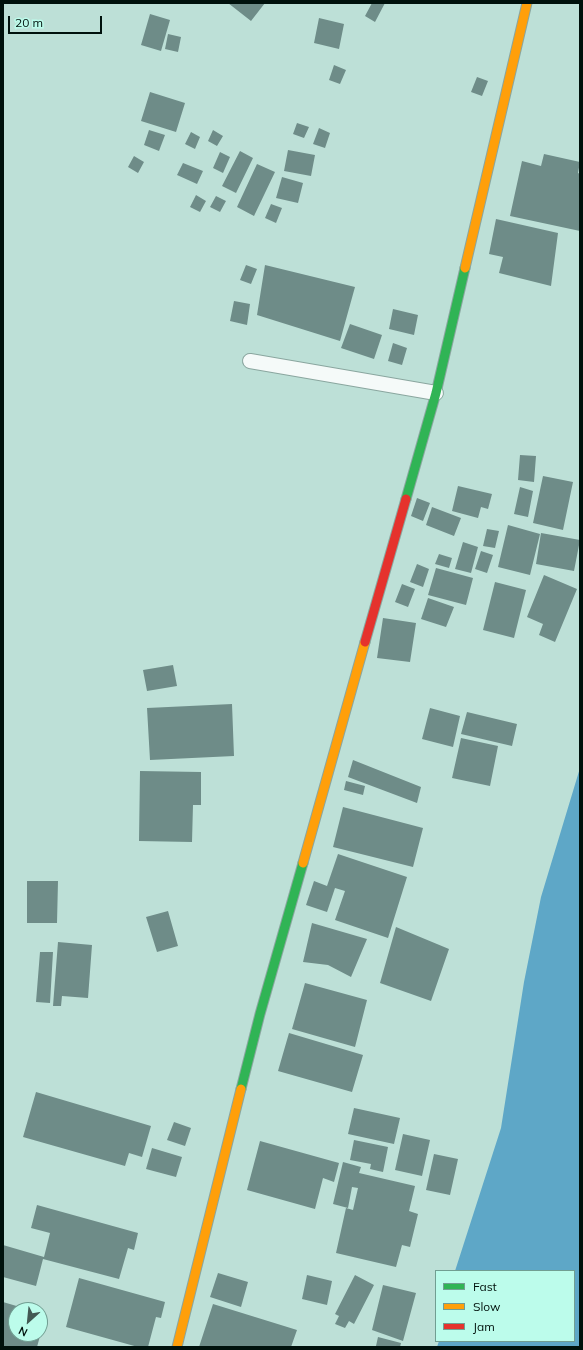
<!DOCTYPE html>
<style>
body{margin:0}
#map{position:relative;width:583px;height:1350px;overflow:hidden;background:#bde0d7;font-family:Mulish,sans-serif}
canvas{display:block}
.frame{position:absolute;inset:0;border:4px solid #00110c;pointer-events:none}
.legend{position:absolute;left:435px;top:1270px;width:140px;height:72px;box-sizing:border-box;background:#bcfceb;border:1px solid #719e92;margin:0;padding:5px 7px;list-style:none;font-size:12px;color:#00110c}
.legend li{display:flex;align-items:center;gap:8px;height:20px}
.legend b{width:20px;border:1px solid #719e92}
.north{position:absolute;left:8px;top:1302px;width:40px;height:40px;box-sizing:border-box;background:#bcfceb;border:1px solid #719e92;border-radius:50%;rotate:207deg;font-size:11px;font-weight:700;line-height:16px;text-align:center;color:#00110c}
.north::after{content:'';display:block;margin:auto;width:14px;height:18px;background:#425953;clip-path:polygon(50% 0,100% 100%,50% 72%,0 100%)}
.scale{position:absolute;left:8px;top:16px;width:94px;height:18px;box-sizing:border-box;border:2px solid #00110c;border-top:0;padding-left:5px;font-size:12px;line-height:14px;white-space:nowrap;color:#00110c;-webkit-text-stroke:3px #bcfceb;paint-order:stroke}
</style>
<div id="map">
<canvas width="583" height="1350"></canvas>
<div class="frame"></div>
<ul class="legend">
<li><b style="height:5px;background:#30b455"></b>Fast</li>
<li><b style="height:5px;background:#ff9f0a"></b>Slow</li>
<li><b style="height:5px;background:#e5322d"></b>Jam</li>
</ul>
<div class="north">N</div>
<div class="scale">20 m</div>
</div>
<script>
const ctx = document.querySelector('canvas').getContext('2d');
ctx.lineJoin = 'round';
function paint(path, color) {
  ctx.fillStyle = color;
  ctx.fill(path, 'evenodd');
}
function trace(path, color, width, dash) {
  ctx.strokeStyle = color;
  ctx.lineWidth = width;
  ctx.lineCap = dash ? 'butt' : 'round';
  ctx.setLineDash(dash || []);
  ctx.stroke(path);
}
const water = new Path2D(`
 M580,768V1347H437L439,1341H574V1271H455L501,1128L524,982L541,897Z`);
const building = new Path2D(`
 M228,3H265L251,21Z
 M372,3H385L375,22L365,16Z
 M150,14L170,20L161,51L141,45Z
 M319,18L344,24L339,49L314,43Z
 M168,34L181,37L178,52L165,49Z
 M334,65L346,70L340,84L329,80Z
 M477,77L488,81L482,96L471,92Z
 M150,92L185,103L176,132L141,121Z
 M297,123L309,127L304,138L293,134Z
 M319,128L330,133L325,148L313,144Z
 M149,130L165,135L159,151L144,145Z
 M213,130L223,136L217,146L208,141Z
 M191,132L200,137L195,149L185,144Z
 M288,150L315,155L311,176L284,171Z
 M240,151L253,158L236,193L222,186Z
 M220,152L230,157L223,173L213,168Z
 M544,154L580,162L578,173L580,174V231L510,216L522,161L541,166Z
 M134,156L144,162L138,173L128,167Z
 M183,163L203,171L197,184L177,175Z
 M257,164L275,172L254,216L237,207Z
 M282,177L303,183L298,203L276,198Z
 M196,195L206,201L200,212L190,207Z
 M216,196L226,201L220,212L210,207Z
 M271,204L282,208L276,223L265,218Z
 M496,219L558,233L551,286L499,273L503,257L489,254Z
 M246,265L257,269L251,284L240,280Z
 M265,265L355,287L340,341L257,315Z
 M234,301L250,304L247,325L230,321Z
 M393,309L418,315L414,335L389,329Z
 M350,324L382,335L374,359L341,348Z
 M393,343L407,348L402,365L388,361Z
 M520,455L536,456L534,482L518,480Z
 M543,476L573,482L563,530L533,523Z
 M458,486L492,494L488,509L481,507L478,518L452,511Z
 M520,487L533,491L528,517L514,514Z
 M417,498L430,503L423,521L411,516Z
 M432,507L461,518L454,536L426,525Z
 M508,525L540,534L530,575L498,567Z
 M487,529L499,531L495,548L483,546Z
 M541,533L580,540L574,571L536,564Z
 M463,542L478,547L471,573L455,569Z
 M481,551L493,555L487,573L475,569Z
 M439,554L452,558L449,568L435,564Z
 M417,564L429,569L423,587L410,582Z
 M436,568L473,578L466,605L428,595Z
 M544,575L577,589L555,642L539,635L543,624L527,617Z
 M495,582L526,590L514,638L483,630Z
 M402,584L415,589L408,607L395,602Z
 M428,598L454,607L446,627L421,619Z
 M383,618L416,623L410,662L377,658Z
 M173,665L177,686L147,691L143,670Z
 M232,704L234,756L150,760L147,708Z
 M430,708L460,716L453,747L422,739Z
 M467,712L517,724L512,746L461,734Z
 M461,738L498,746L490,786L452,778Z
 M353,760L421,787L417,803L348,777Z
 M140,771L201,772V805H193L192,842L139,841Z
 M346,781L365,786L363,795L344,790Z
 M343,807L423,828L413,867L333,847Z
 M338,854L407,877L388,938L335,920L345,891L335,888L327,912L306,905L314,881L327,886Z
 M27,881H58L57,923H27Z
 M168,911L178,946L157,952L146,917Z
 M312,923L367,939L351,977L328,965L303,962Z
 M396,927L449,949L431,1001L380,983Z
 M58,942L92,945L88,998L62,996L61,1006H53Z
 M40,952H53L50,1003L36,1002Z
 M305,983L367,1000L355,1047L292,1029Z
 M289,1033L363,1055L352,1092L278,1071Z
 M36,1092L151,1126L142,1157L129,1153L125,1166L23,1137Z
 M354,1108L400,1118L394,1144L348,1134Z
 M174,1122L191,1128L185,1146L167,1140Z
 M403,1134L430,1140L422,1176L395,1170Z
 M354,1140L388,1147L383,1172L370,1169L371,1164L350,1160Z
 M260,1141L339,1163L334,1182L323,1178L315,1209L247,1190Z
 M152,1148L182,1157L176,1177L146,1169Z
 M434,1154L458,1159L450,1195L426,1190Z
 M343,1162L361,1167L359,1173L415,1186L409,1211L418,1214L410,1247L402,1245L396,1267L336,1253L346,1208L353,1210L358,1188L352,1187L348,1208L333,1204Z
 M37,1205L138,1233L134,1250L128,1248L119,1279L43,1259L36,1286L3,1277V1245L44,1257L50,1233L31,1228Z
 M218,1273L248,1282L241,1307L210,1297Z
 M307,1275L332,1281L327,1305L302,1299Z
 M355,1275L374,1285L354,1324L349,1321L345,1328L335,1324L339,1316L335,1314Z
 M79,1278L165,1302L161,1318L156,1317L148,1347H138L66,1327Z
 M383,1285L416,1293L403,1341L372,1330Z
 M3,1302L30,1310H16V1334H40V1312L46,1314L37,1347H3Z
 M213,1304L297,1330L291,1347H199Z
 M378,1337L401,1343L400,1347H381L376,1346Z`);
const lane = new Path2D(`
 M250,361L436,393`);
const fast = new Path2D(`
 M406,499L436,393L465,268
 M241,1089L260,1014L303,863`);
const slow = new Path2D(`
 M465,268L527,3
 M303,863L365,642
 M177,1347L241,1089`);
const jam = new Path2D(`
 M365,642L406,499`);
paint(water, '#5ea7c7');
paint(building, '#6e8c88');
trace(lane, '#8aa69f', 16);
trace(fast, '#8aa69f', 11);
trace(slow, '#8aa69f', 11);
trace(jam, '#8aa69f', 11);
trace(lane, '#f5faf9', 14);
trace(fast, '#30b455', 9);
trace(slow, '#ff9f0a', 9);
trace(jam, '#e5322d', 9);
</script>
